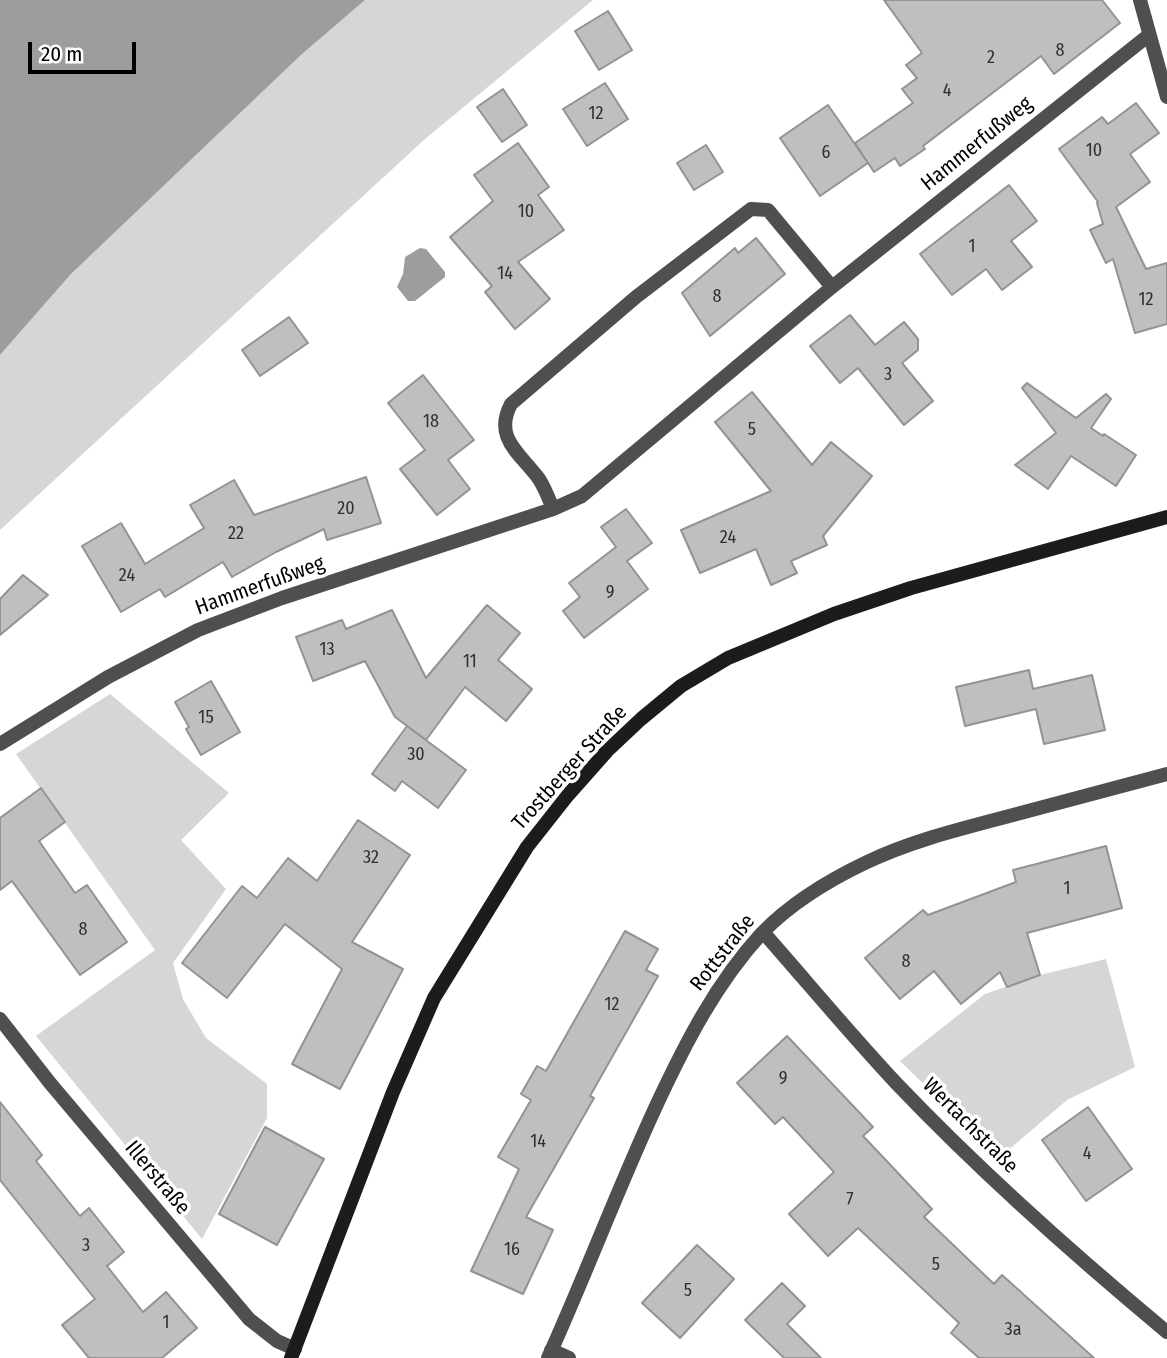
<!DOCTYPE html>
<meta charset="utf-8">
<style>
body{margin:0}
#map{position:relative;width:1167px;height:1358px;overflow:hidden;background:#fff;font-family:"Fira Sans Condensed",sans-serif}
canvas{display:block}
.scale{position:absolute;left:28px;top:42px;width:108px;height:32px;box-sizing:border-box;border:4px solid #000;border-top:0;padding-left:9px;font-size:21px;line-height:24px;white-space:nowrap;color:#000;-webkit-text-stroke:5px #fff;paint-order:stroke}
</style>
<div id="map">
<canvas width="1167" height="1358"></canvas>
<div class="scale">20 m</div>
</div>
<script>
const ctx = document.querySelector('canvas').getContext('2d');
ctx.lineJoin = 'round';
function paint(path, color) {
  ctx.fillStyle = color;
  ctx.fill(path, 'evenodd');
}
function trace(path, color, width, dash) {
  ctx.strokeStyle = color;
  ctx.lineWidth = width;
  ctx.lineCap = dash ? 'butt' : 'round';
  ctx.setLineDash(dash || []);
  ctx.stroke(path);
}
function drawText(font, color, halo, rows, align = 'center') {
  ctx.font = font + ' "Fira Sans Condensed",sans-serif';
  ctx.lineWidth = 7;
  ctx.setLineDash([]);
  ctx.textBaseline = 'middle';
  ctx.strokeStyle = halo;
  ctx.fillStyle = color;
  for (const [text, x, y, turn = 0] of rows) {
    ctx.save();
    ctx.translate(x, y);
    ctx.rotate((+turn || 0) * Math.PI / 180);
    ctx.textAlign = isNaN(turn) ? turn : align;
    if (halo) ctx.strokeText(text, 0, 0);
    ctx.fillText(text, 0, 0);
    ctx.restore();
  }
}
const green = new Path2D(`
 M365,0H593L425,139L0,530V355L71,274L301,55Z
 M110,694L229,793L181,840L226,889L173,963L183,999L206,1038L267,1084V1118L202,1239L36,1036L155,950L16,754Z
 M1106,959L1135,1067L1067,1100L999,1158L900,1061L985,994L1040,975Z`);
const water = new Path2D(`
 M0,0H365L301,55L71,274L0,355Z
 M420,248L426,249L445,272V277L415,301H408L397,287L403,274L405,257Z`);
const building = new Path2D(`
 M884,0H1102L1120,23L1054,74L1041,56L923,146L925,149L900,166L895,158L874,172L855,143L913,103L902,89L917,78L906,65L922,53Z
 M608,11L632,50L599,70L575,31Z
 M605,83L628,119L587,146L563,109Z
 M503,89L527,125L502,142L477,107Z
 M1136,103L1159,133L1130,154L1150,182L1116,207L1146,269L1167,263V324L1135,333L1113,259L1106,263L1090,230L1103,224L1097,203L1098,202L1059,149L1102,117L1108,124Z
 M828,105L868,163L820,196L780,138Z
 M518,143L549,187L538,195L564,230L518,262L550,299L515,329L485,292L492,286L450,237L493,201L474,175Z
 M706,145L723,172L694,190L677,163Z
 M1009,185L1037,221L1011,241L1032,267L1002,290L986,269L952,295L920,254Z
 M756,238L785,274L710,336L682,293L735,248L738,253Z
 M850,315L875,345L904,322L918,339V350L902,363L933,401L904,425L858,368L840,383L810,346Z
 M289,317L308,343L260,376L242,350Z
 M423,375L474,440L448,460L470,489L437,515L400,469L425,450L388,403Z
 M1027,383L1076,418L1106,394L1111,399L1091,428L1103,436L1104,434L1136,455L1116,486L1071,456L1048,489L1015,465L1056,433L1022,388Z
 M752,392L812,465L831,442L872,476L823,536L827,545L791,561L797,573L771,585L756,549L700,573L681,530L771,491L715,422Z
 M366,477L381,523L327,540L324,529L276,552L232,577L223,562L165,597L160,589L121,612L82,546L121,523L145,564L204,528L190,505L234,480L254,515Z
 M626,509L652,543L627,561L648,589L584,638L563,611L580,597L569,583L616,547L601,527Z
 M23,575L48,595L0,635V599Z
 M487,605L520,633L498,660L532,689L506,721L465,687L426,740L395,717L365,661L313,681L296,637L342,620L346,629L392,610L426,678Z
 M1029,670L1033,689L1092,675L1105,730L1044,744L1036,709L965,726L956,687Z
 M211,681L240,732L201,755L186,729L189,727L175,702Z
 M407,726L466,770L438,808L402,781L395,791L372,774Z
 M41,788L65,822L39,841L75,893L87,885L127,942L80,975L12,881L0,890V818Z
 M358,820L410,855L352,942L403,969L340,1089L292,1064L342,969L285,924L227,998L182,963L242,886L257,898L288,858L317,881Z
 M1106,846L1122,908L1027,933L1040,975L1007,987L1000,972L961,1004L934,971L900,999L865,958L923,910L928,915L1016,882L1013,870Z
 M625,931L658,949L646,970L658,976L590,1096L594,1098L526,1217L553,1230L523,1294L471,1271L519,1169L498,1157L531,1100L521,1094L537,1066L546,1071Z
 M787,1036L873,1127L863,1136L932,1209L924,1217L994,1284L1002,1275L1094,1358H979L951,1333L959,1323L858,1228L828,1256L789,1214L834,1172L783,1117L775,1124L737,1083Z
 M0,1102L42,1155L36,1161L80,1216L89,1208L124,1252L107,1266L143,1312L166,1292L197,1328L162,1358H89L62,1325L95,1299L0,1180Z
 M1088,1107L1132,1169L1086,1201L1042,1140Z
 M265,1127L324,1159L277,1245L219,1214Z
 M697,1245L734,1279L680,1338L642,1303Z
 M782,1283L805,1306L787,1324L821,1358H784L745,1320Z`);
const minor = new Path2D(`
 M1140,0L1167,97
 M553,509C549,499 545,488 539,479C520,453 493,438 511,404L636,297L751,209L768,210L832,287
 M0,744L108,677L198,630L282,598L553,509L582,496L832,287L1149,35
 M763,932C808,983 851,1035 897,1084C981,1172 1073,1254 1167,1332
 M0,1019L50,1083L249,1319L277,1341L295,1349
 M551,1350L569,1358
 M548,1358C586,1274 618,1188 657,1104C685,1044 716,983 762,933C791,903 829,880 867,862C909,842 953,831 998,819C1054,804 1111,789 1167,774`);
const secondary = new Path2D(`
 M291,1358L393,1092L434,998L527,847L568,795L607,751L641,719L681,686L728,658L834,614L911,588L1167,517`);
const numberNames = [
 ["8",1060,51],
 ["2",991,58],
 ["4",947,91],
 ["12",596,114],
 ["10",1094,151],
 ["6",826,153],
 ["10",526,212],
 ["1",972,247],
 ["14",505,274],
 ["8",717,297],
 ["12",1146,300],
 ["3",888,375],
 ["18",431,422],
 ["5",752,430],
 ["20",346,509],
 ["22",236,534],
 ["24",728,538],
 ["24",127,576],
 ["9",610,593],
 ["13",327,650],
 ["11",470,662],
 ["15",206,718],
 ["30",416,755],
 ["32",371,858],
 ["1",1067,889],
 ["8",83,930],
 ["8",906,962],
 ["12",612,1005],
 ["9",783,1079],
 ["14",538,1142],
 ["4",1087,1154],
 ["7",850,1200],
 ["3",86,1246],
 ["16",512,1250],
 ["5",936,1265],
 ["5",688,1291],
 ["1",166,1323],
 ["3a",1013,1330]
];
const streetNames = [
 ["Hammerfußweg",977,144,-39],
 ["Hammerfußweg",260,586,-20],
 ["Trostberger Straße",570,768,-48],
 ["Rottstraße",723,953,-52],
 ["Wertachstraße",970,1126,45],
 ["Illerstraße",157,1178,50]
];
paint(green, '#d6d6d6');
paint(water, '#9d9d9d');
paint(building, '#bfbfbf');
trace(building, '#939393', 2);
trace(minor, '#4f4f4f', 14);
trace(secondary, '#1c1c1c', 14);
drawText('18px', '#303030', null, numberNames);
drawText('21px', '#000', '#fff', streetNames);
</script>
